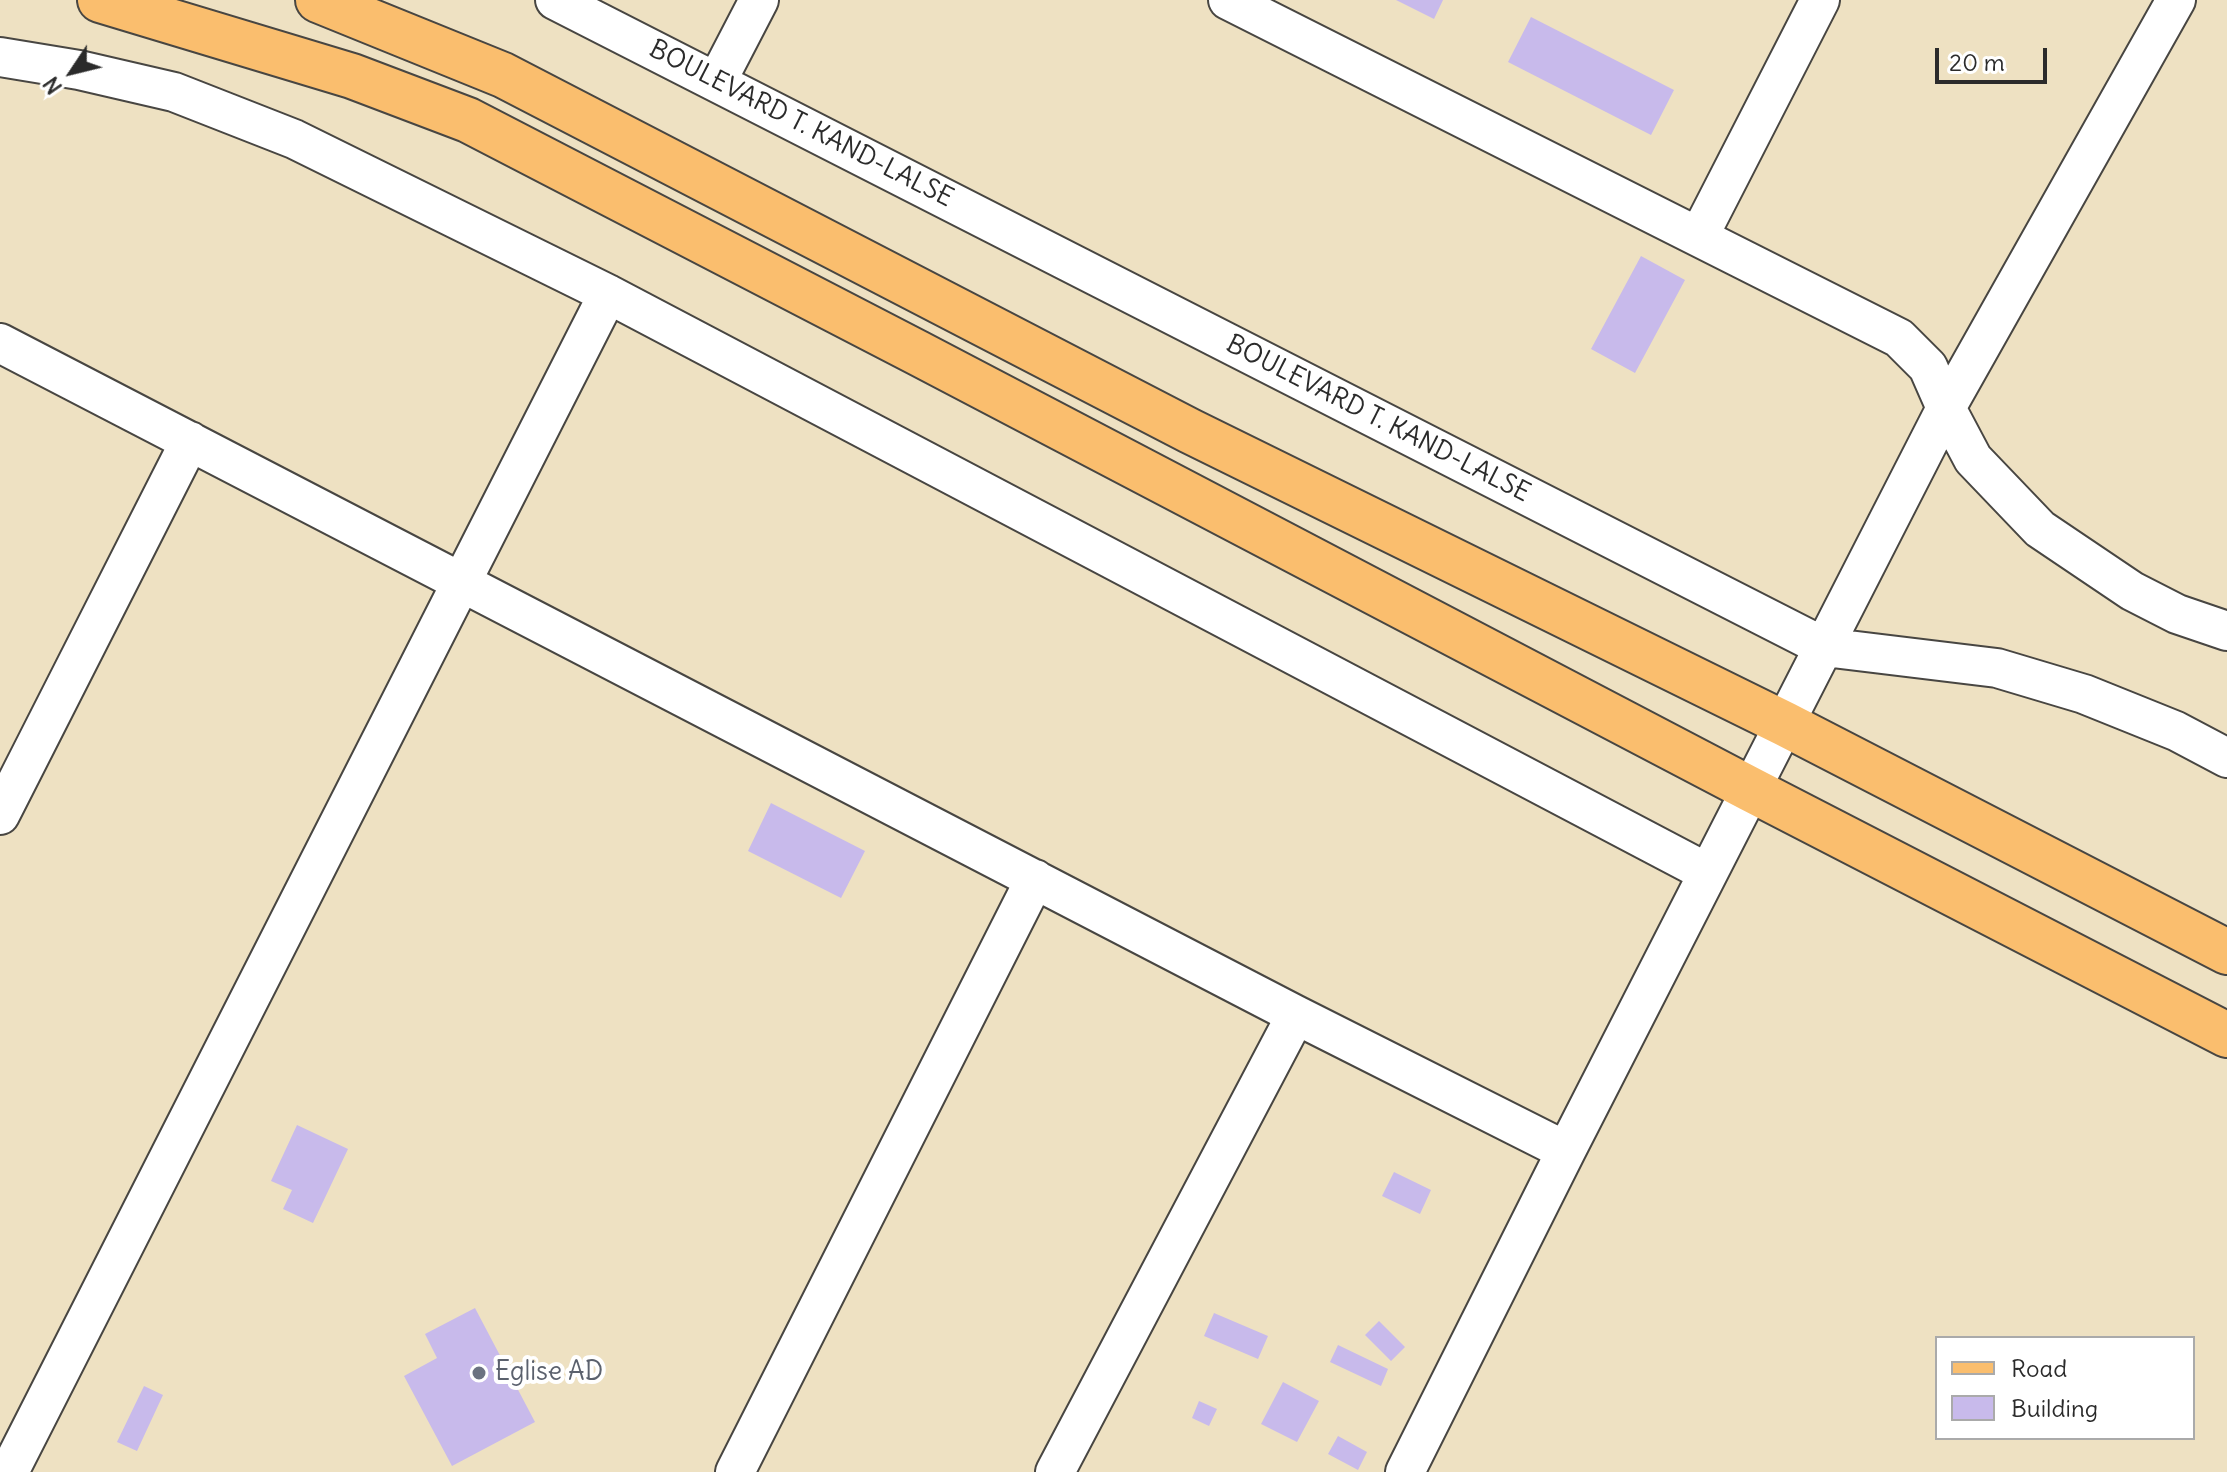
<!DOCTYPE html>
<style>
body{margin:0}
#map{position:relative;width:2227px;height:1472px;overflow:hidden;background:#eee1c2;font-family:Delius,sans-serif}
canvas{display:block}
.legend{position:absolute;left:1935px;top:1336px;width:260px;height:104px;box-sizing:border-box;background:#fff;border:2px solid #aaa;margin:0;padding:10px 14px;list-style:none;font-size:24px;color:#2b2b2b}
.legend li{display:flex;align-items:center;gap:16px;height:40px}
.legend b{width:40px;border:2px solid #aaa}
.north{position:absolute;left:32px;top:32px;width:80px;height:80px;-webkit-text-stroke:6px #fff;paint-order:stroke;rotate:235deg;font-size:22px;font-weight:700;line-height:32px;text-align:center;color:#2b2b2b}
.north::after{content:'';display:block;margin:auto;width:28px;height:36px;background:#2b2b2b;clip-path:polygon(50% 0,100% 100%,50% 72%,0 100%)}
.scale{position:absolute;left:1935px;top:48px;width:112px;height:36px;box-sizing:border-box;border:4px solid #2b2b2b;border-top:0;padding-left:10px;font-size:24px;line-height:28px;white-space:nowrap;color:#2b2b2b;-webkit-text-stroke:6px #fff;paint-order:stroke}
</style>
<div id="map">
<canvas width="2227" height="1472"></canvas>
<ul class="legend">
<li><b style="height:10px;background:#fabe6e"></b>Road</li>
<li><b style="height:22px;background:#c8baeb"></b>Building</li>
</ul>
<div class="north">N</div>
<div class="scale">20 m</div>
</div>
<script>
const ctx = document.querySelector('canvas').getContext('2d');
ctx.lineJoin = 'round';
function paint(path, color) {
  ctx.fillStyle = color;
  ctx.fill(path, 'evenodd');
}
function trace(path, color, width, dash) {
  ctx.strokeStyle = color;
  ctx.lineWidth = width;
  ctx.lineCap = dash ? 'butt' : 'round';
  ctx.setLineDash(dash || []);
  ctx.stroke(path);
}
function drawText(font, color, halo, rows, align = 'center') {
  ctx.font = font + ' Delius,sans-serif';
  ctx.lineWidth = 8;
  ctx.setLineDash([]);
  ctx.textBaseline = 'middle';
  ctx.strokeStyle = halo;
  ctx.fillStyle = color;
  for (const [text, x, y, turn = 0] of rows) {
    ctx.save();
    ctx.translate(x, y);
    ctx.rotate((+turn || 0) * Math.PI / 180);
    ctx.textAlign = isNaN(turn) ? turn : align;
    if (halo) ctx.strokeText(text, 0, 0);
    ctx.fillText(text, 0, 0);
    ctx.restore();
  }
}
const building = new Path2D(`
 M1396,0H1443L1434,19Z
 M1531,17L1674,90L1651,135L1508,62Z
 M1641,256L1685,280L1635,373L1591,349Z
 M771,803L865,851L841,898L748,851Z
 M297,1125L348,1149L313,1223L283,1209L292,1190L271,1181Z
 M1394,1172L1431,1190L1420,1214L1382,1196Z
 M475,1308L535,1422L452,1466L404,1376L437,1358L425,1334Z
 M1214,1313L1268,1336L1258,1359L1204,1336Z
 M1379,1321L1405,1347L1391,1361L1365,1335Z
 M1338,1345L1388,1369L1381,1386L1330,1362Z
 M1283,1382L1319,1401L1297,1442L1261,1424Z
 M144,1386L163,1395L137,1451L117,1442Z
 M1199,1401L1217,1409L1209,1426L1192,1418Z
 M1338,1436L1367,1452L1358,1470L1328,1454Z`);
const minor = new Path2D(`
 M555,0L1824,647L1997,668L2084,694L2176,731L2227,758
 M1228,0L1899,338L1928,367L1946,408L1973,459L2040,529L2132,591L2177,614L2227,631
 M0,57L79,70L174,92L294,139L608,294L1708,873
 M717,81L759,0
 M1699,236L1820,0
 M0,343L1296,1015L1566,1151
 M0,815L190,441
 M9,1472L608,294
 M735,1472L1035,879
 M1055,1472L1296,1015
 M1405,1472L1566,1151L1946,408L2176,0`);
const primary = new Path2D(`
 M100,0L352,76L468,120L918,353L1750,789L2227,1035
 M318,0L503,75L1190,431L1785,724L2227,952`);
const markers = [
 [479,1373,8,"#6b7280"]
];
const streetNames = [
 ["BOULEVARD T. KAND-LALSE",801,124,27],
 ["BOULEVARD T. KAND-LALSE",1378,419,27]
];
const worshipNames = [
 ["Eglise AD",495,1373]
];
paint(building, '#c8baeb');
trace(minor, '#484642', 42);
trace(primary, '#484642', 48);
trace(minor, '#fff', 38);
trace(primary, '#fabe6e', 44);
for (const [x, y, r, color] of markers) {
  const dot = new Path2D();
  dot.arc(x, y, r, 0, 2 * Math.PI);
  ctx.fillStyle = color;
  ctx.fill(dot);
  trace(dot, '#fff', 3);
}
drawText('26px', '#2b2b2b', '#fff', streetNames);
drawText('26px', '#5b616d', '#fff', worshipNames, 'left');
</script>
